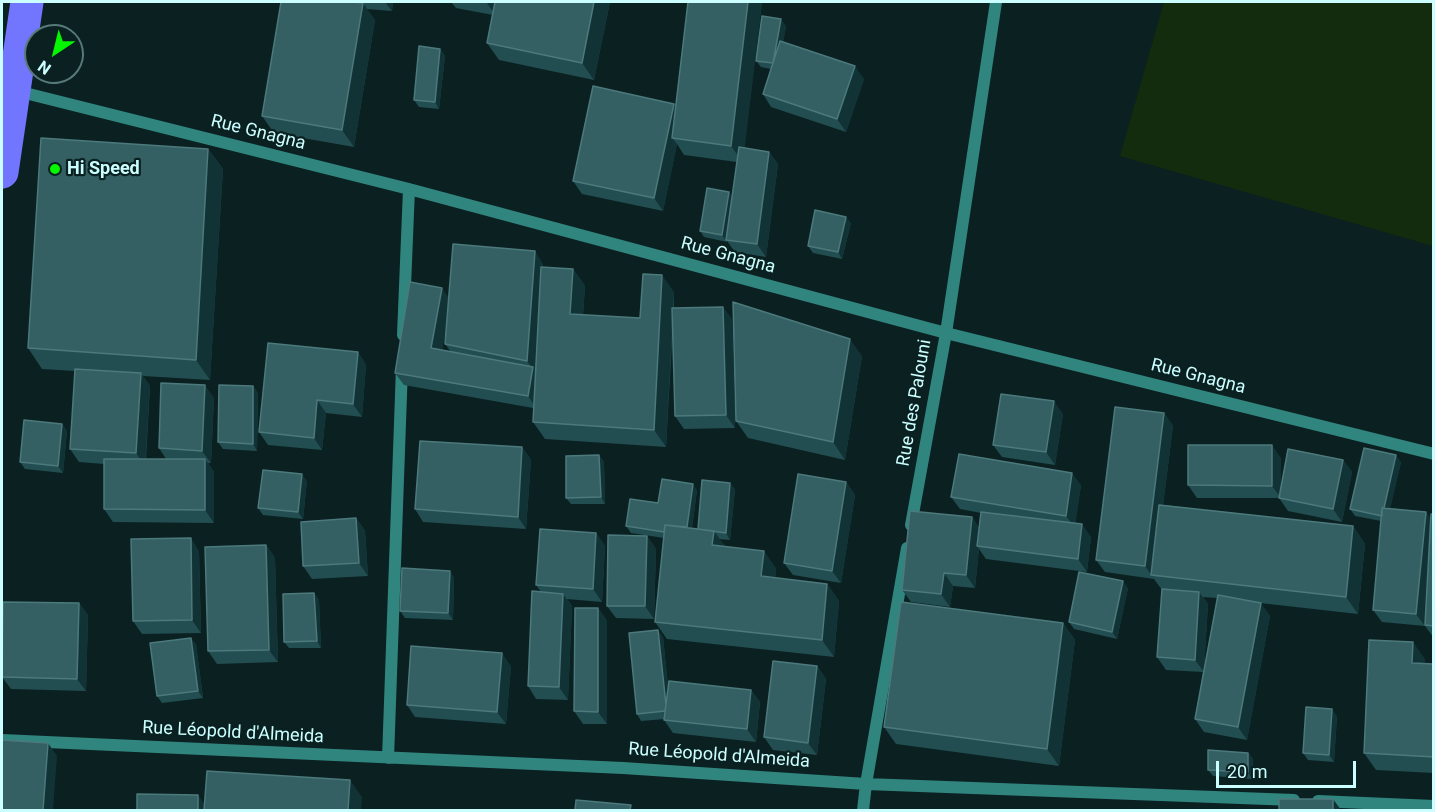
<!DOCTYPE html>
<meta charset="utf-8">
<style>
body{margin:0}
#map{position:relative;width:1435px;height:812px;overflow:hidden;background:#0b2021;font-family:Roboto,sans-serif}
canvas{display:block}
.frame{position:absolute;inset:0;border:3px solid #cbffff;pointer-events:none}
.north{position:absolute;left:24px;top:24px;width:60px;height:60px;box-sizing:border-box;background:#0b2021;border:2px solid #58797a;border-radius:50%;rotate:215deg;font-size:16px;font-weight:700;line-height:24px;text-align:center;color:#cbffff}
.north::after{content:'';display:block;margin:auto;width:21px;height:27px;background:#04f600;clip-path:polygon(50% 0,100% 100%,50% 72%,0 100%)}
.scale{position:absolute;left:1216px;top:761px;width:140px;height:27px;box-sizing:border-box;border:3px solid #cbffff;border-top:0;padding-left:8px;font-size:18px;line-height:21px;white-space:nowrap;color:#cbffff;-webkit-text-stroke:4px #0b2021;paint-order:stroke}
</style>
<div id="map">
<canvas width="1435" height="812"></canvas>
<div class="frame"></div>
<div class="north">N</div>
<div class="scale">20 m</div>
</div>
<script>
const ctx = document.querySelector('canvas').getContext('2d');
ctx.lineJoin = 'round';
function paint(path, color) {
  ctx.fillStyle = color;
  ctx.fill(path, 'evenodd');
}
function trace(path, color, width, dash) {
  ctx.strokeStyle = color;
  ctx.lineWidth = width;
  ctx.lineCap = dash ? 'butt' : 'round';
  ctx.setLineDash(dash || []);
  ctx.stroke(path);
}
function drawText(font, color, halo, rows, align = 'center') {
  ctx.font = font + ' Roboto,sans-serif';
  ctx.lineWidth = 4.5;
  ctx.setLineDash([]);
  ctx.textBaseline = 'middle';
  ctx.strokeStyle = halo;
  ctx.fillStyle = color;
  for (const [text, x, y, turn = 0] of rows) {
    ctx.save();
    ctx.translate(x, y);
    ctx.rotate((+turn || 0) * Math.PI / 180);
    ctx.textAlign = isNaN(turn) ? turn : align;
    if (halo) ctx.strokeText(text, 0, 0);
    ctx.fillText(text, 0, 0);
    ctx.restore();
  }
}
const green = new Path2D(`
 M1164,2H1433V246L1120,156Z`);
const minor = new Path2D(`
 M17,91L409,189L946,333L1434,454
 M403,335L409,189
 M911,525L946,333L996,2
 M2,740L623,768L866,784L1294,800
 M388,758L402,367
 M1318,801L1434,806
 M863,810L866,784L907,548`);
const trunk = new Path2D(`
 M2,172L27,2`);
const wall = new Path2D(`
 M281,2H393L392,11L366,9L375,20L354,147L274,133L262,116Z
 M451,2H610L594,80L499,60L487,43L493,15L456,8Z
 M688,2H762L744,148L769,152L778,164L766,257L735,252L727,241V242L704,237L700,231L732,197L737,162L684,155L677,144L663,211L582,194L573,181L674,104L676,106Z
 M786,26L783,42L864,79L846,132L771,107L763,94L771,69L761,67L756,61Z
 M440,49L445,56L439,109L419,107L414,100Z
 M208,149L223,169L210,380L143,376L150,386L146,459H166L159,448L214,398L211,463H208L214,472V523L113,522L104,509V464L79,462L70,449L75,371L42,369L28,348Z
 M851,223L842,259L813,253L808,246Z
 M543,264V267L573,269L585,286L583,315L640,318L674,292V308L732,319L735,428L684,429L675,416L673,324L666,447L545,439L533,422V408L404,385L395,373L449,298ZM446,325L445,344L451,352L442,350Z
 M358,352L366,365L362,417L326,413L322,450L268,445L259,432Z
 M862,356L845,460L748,438L736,421Z
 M253,386L258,393L257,451L223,449L218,442Z
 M1164,413L1173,426L1163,505L1353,526L1365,544L1358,614L1260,603L1270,616L1247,740L1204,732L1195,719L1203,672L1166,670L1157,657L1162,590L1154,579L1105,572L1096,560ZM1203,597L1217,598L1204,669L1208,604Z
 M1063,414L1055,465L1002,457L993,445Z
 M62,424L67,431L63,473L25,469L20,462Z
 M522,447L531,460L526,529L423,522L415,509Z
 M599,455L604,462L605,504H571L566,498Z
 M1281,458V489L1343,460L1352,472L1342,522L1288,511L1279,498H1197L1188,485Z
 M1401,462L1390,508L1426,512L1431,519L1434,514V638L1425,626L1382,622L1373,610L1381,521L1355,516L1350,509Z
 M307,481L303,519L263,515L258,508Z
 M846,482L855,495L841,583L793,575L784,563Z
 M1081,485L1075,524L1091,537L1087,572L986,559L979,549L975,588L953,586L950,607L911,602L902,590L972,517L979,528L981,513L960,509L951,497Z
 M735,489L730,540L719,539L725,546L776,568L775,578L827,584L839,601L834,657L667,639L655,622L664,538L631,533L626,526L658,503L697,490L692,528L698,529Z
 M356,518L365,531L368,576L312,579L303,566Z
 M596,533L605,546L602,602L567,599L572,606L568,700L536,699L528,686L541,592L536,585Z
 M647,536L656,549L654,619L616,618L607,606Z
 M266,545L275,558L278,662L217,664L208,651Z
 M199,551L201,633L142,634L133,621Z
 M454,577L453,620L405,618L400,611Z
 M1128,588L1117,639L1074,629L1069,622Z
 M314,593L319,600L321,648H289L284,642Z
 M79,603L88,615L86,691L11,689L2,677Z
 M598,608L607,621V724H583L574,711Z
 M1063,623L1075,640L1059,766L896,744L884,727Z
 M663,637L668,686L751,690L760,702L756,742L673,733L664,720L665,719L641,721L637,714Z
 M196,644L203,698L162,703L157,696Z
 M1425,659L1424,664H1434V773L1376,770L1364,753Z
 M511,666L506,724L415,717L407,705Z
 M817,666L826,679L817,755L773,750L764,737Z
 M1337,716L1334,762L1308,760L1303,753Z
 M1248,753L1253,759L1252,779L1213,776L1208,770Z`);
const shadedWall = new Path2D(`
 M385,2H393L392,11Z
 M488,2H499L496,16L487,3Z
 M594,2H610L594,80L582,63Z
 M748,2H762L743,163L731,146Z
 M363,3L375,20L354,147L342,130Z
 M781,19L786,26L778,70L773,64Z
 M440,49L445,56L439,109L435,102Z
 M855,66L864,79L846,132L837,119Z
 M674,104L683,116L672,138L677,144L663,211L654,198Z
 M208,149L223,169L210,380L196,360Z
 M769,152L778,164L766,257L757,244Z
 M729,192L734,199L727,242L722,235Z
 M846,217L851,223L842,259L838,252Z
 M535,251L543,264L536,371L537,409L528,396L533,369L527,361Z
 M573,269L585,286L582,331L570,314Z
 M662,275L674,292L666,447L654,430Z
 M442,288L451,301L440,361L431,348Z
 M723,307L732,319L735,428L726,415Z
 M850,339L862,356L845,460L833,442Z
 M358,352L366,365L362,417L353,404Z
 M141,373L150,386L145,466L136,453Z
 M205,385L214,398L211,463L202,451Z
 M253,386L258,393L257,451L253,444Z
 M317,400L326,413L322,450L314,438Z
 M1054,401L1063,414L1055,465L1046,452Z
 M1164,413L1173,426L1154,576L1151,575L1154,579L1145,566Z
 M62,424L67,431L63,473L58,466Z
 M1272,445L1281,458V498L1272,486Z
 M522,447L531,460L526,529L518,517Z
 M599,455L604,462L605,504L601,497Z
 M1396,455L1401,462L1387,523L1382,516Z
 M205,459L214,472V523L205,510Z
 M1343,460L1352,472L1342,522L1333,509Z
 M1072,473L1081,485L1075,528L1066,516Z
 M302,474L307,481L303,519L298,512Z
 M846,482L855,495L841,583L832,571Z
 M730,483L735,489L730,540L726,533Z
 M693,484L697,490L690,542L686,535Z
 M1426,512L1434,522V540L1425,626L1416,614Z
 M972,517L980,530L977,546L979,549L975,588L966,575Z
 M356,518L365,531L368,576L359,563Z
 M1082,524L1091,537L1087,572L1078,559Z
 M1353,526L1365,544L1358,614L1346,597Z
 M714,531L726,548L712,545Z
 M596,533L605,546L602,602L593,589Z
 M647,536L656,549L654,619L645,606Z
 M191,538L199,551L201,633L192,620Z
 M266,545L275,558L278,662L269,650Z
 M764,551L776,568L774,594L761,576Z
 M450,571L454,577L453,620L448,613Z
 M944,573L953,586L950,607L941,594Z
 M1123,581L1128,588L1117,639L1112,632Z
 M827,584L839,601L834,657L822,640Z
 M1199,592L1208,604L1204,672L1195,660Z
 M314,593L319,600L321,648L317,641Z
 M563,594L572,606L568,700L559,687Z
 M79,603L88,615L86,691L77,679Z
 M1261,603L1270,616L1247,740L1238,727Z
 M598,608L607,621V724L598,712Z
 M1063,623L1075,640L1059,766L1047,749Z
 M658,630L663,637L671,718L667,711Z
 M191,638L196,644L203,698L198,691Z
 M1413,642L1425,659L1424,680L1412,663Z
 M502,653L511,666L506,724L497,712Z
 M817,666L826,679L817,755L808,743Z
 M751,690L760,702L756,742L747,729Z
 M1332,709L1337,716L1334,762L1329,755Z
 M48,743L57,756L53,810H43Z
 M1248,753L1253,759L1252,779L1248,772Z
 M350,780L362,797L361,810H348Z
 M198,795L207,808V810H198Z
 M1333,799L1341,810H1333Z`);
const building = new Path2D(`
 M281,2H352L363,3L342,130L262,116Z
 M495,2H594L582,63L487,43Z
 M688,2H748L731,146L672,138Z
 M762,16L781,19L773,63L756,61Z
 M780,41L855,66L837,119L763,94Z
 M419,46L440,49L435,102L414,100Z
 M593,86L674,104L654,198L573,181Z
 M41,138L208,149L196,360L28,348Z
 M739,147L769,152L757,244L726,240Z
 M707,188L729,192L722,235L700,231Z
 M815,210L846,217L838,252L808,246Z
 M453,244L535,251L527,361L445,344Z
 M541,267L573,269L570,314L640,318L643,274L662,275L654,430L533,422Z
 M410,282L442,288L431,348L533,367L528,396L395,373Z
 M733,302L850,339L833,442L736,421Z
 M723,307L726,415L675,416L672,308Z
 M268,343L358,352L353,404L317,400L314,438L259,432Z
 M75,369L141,373L136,453L70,449Z
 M161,383L205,385L202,451L159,448Z
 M219,385L253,386V444L218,442Z
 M1001,394L1054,401L1046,452L993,445Z
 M1115,407L1164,413L1145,566L1096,560Z
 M24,420L62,424L58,466L20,462Z
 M420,441L522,447L518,517L415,509Z
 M1188,445H1272V486L1188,485Z
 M1364,448L1396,455L1384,508H1382V516L1350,509Z
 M1288,449L1343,460L1333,509L1279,498Z
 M959,454L1072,473L1066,516L951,497Z
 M599,455L601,497L566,498V456Z
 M104,459H205V510L104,509Z
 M263,470L302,474L298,512L258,508Z
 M798,474L846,482L832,571L784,563Z
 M662,479L693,484L687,527L665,525L664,532L626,526L630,499L658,503Z
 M702,480L730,483L726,533L698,529Z
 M1159,505L1353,526L1346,597L1151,575Z
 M1382,508L1426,512L1416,614L1373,610Z
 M910,511L972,517L966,575L944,573L941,594L902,590Z
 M981,512L1082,524L1078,559L977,546Z
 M1431,514H1434V626L1425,625Z
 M356,518L359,563L303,566L301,522Z
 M665,525L714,531L712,545L764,551L761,576L827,584L822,640L655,622Z
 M540,529L596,533L593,589L536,585Z
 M608,535L647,536L645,606H607Z
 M191,538L192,620L133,621L131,539Z
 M266,545L269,650L208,651L205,547Z
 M402,568L450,571L448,613L400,611Z
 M1079,572L1123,581L1112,632L1069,622Z
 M1162,589L1199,592L1195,660L1157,657Z
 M532,591L563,594L559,687L528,686Z
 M314,593L317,641L284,642L283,594Z
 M1218,595L1261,603L1238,727L1195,719Z
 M3,602L79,603L77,679L2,677Z
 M901,602L1063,623L1047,749L884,727Z
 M575,608H598V712L574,711Z
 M658,630L666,705L665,711L637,714L629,633Z
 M191,638L198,691L157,696L150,643Z
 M1369,640L1413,642L1412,663L1434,664V757L1364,753Z
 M411,646L502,653L497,712L407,705Z
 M773,661L817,666L808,743L764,737Z
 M669,681L751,690L747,729L664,720Z
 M1306,707L1332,709L1329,755L1303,753Z
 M2,740L48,743L43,810H2Z
 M1208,750L1248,753V772L1208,770Z
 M207,771L350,780L348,810H204Z
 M137,794L198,795V810H137Z
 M1279,799H1333V810H1279Z
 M576,800L631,805L630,810H575Z`);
const markers = [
 [55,169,6,"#04f600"]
];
const streetNames = [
 ["Rue Gnagna",258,133,14],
 ["Rue Gnagna",728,256,15],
 ["Rue Gnagna",1198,377,14],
 ["Rue des Palouni",915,403,-80],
 ["Rue Léopold d'Almeida",233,733,3],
 ["Rue Léopold d'Almeida",719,756,4]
];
const poiNames = [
 ["Hi Speed",67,169]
];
paint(green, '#122c0d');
trace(minor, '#31857f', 12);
trace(trunk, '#7276ff', 33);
paint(wall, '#224d51');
paint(shadedWall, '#113336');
paint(building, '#346064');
trace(building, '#4c797c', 1.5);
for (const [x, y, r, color] of markers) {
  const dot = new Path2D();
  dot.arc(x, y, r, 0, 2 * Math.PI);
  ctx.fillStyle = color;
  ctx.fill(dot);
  trace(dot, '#0b2021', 2);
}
drawText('18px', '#cbffff', '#0b2021', streetNames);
drawText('bold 18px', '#cbffff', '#0b2021', poiNames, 'left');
</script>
